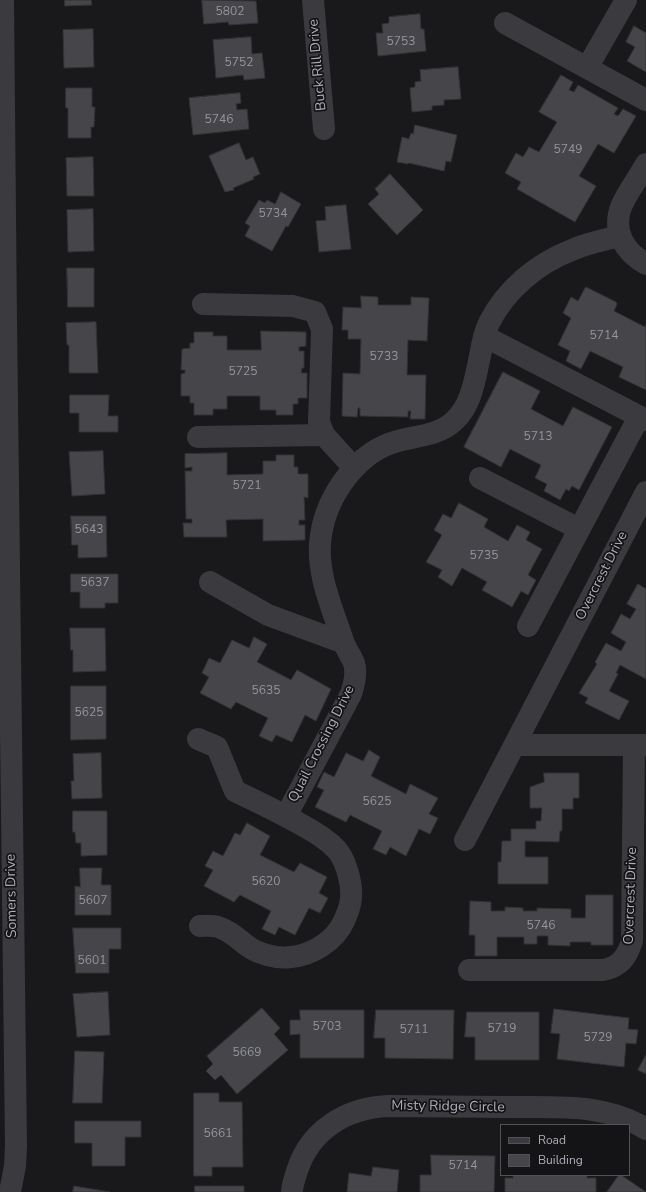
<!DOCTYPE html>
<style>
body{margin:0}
#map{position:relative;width:646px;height:1192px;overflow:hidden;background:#19181a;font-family:"Nunito Sans",sans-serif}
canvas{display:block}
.legend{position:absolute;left:500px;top:1124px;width:130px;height:52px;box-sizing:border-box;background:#141315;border:1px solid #515157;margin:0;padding:5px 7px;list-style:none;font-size:12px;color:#acafb9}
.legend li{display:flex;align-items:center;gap:8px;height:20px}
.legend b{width:20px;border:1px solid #515157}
</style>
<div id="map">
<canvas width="646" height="1192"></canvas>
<ul class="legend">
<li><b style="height:5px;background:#3a3a3f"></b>Road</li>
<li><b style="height:11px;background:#46464a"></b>Building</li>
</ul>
</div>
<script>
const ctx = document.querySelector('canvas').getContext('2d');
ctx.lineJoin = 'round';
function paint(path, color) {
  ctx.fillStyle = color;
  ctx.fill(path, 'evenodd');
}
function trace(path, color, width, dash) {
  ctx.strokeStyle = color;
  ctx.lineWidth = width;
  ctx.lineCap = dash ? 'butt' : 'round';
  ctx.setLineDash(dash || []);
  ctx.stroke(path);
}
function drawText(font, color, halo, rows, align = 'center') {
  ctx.font = font + ' "Nunito Sans",sans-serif';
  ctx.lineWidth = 3.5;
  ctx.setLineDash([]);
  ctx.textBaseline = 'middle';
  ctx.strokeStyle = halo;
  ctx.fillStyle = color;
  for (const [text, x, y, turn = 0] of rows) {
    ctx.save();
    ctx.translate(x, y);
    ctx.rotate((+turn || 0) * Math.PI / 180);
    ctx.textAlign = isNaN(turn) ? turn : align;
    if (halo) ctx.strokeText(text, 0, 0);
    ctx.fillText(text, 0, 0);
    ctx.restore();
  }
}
const building = new Path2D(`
 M65,0H91L92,5L65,6Z
 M202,0L256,1L258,23L229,25L228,22L204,24Z
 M420,14L421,29H424L426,51L378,56L376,33H383L382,24L389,23V17Z
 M634,26L646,33V72L627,61L635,47L626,42Z
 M93,29L94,67L64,68L63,30Z
 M251,37L252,54L262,53L265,78L244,80L243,75L216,78L213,40Z
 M458,67L461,99L444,100V105L432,106V110L412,112L410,88L415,87V82L421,81L420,70Z
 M561,75L573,82L569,90L574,92L578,85L618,108L614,114L618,116L623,109L636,116L614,153L598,144L579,176L596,186L575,222L517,189L521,182L505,173L516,153L523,157L529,147L539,152L557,122L539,112Z
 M66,88H92V107H95L94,127H91V138H68V108H66Z
 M240,93L241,103L236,104L237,110L247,109L249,129L193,135L189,98Z
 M415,125L457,135L451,162L446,161L444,171L409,163L408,164L397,162L402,137L409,139L411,133L413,134Z
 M239,143L246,160L253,157L260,174L253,177L254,179L233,188L234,190L225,192L209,156Z
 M93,157L94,196H67L66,158Z
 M390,174L423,210L397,235L368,204L379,194L375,189Z
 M281,192L301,204L288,227L286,226L272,251L245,236L250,226L245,223L259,200L265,203L267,200L275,204Z
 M346,205L351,249L319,252L316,221L326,220L325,207Z
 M93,209L94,251L68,252L67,210Z
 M67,268H94V307H68Z
 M586,287L616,302L617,304L614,311L645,327L646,325V390L619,377L623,367L590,351L581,369L566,361L570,351L558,345L571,318L563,313L571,297L578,301L585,288Z
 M361,296L378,297V305H411V297L429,298L427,341L408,340L407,375H426L425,419H410L411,411H408V417L360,416V408H358L357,417L342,416L343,373L360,374L361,339H348V330H342L343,307L361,308Z
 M96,322L98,373H69V345H67L66,323Z
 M261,331L306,332V346L299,347V351H304V368H302L301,373H307V398H298V404H293V415H276V410H260V396H227V409H213V415H194V403H190V396H181V374L185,373V370H181L182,349L190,348V343H194V332H213V336H227V350H261Z
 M503,372L540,391L531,409L563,426L573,407L612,427L579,490L572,486L569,491L566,489L560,500L544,491L547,484L535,478L541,465L510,449L501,467L464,447Z
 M70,395H109L108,416H118V432H79V413H70Z
 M103,451L105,494L72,496L69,452Z
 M227,453V475L263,474V461H276V455H294V467H298V474H308V498L304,497L305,520H299V525H305V540L263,541V519L226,520L227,537H184L183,523H192V519H186L185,471H192V467L185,468V454Z
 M459,503L488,519L484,527L508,541L517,525L530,532L526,540L542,549L528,575L536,580L528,595L521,591L512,607L482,590L487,582L462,568L452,586L438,577L442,570L426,562L442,535L434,530L443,514L451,518Z
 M71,516H106L107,557L78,558V545H72Z
 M71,574H118V603H105V608H80V592H71Z
 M638,584L646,589V679L620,665L616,673L618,674L609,691L629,701L619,720L585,703L588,698L579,693L597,664L595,662L606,643L621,651L626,642L611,633L621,614L630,619L636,609L627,604Z
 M70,628H105L106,671L73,672V650H71Z
 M254,637L267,644L257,662L291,680L297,670L331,689L316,721L305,715L292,742L276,735L272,742L259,736L268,718L236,702L231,709L200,693L209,677L202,673L209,658L220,663L232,640L249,648Z
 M71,686H106V739L71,740Z
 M369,750L380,757L371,776L406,794L410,784L438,798L429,814L438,818L430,834L419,829L406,856L390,847L386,855L373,849L382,831L350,815L346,822L315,807L324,790L317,787L324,772L334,777L346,753L363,761Z
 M101,753L102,798L72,799L71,781H74L73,754Z
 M544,773H579V798H573V809H562V831H560L559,842L525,841V857H548V884H498V862H501L502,841H511V829H536V821H541L542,808H530V787L544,782Z
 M73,811H107V855L81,856V843H76L75,832H73Z
 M247,823L270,836L260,855L294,872L300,863L327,877L319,893L328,898L320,913L309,908L295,935L279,927L275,935L262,929L271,911L240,895L234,902L204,886L213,870L205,866L213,851L223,856L235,833L240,835Z
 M80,868H102L101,885H111V915H75V886L80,887Z
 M586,895H613V945H591V942H570V946L548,945V936H537V944H524V937H497V956H475V935H469L470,901L491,902V911H505V907L523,908V911H537V908L571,909V918H585Z
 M73,928H121V949H109V973H76Z
 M108,992L110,1035L77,1037L73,994Z
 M262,1008L280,1028L274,1034L288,1050L237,1094L221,1075L215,1080L206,1071L213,1064L207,1056Z
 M554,1009L629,1018L628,1029L638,1030L636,1044L626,1043L624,1067L557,1059L560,1034L551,1033Z
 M300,1010H364V1058H300V1034L290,1035V1020H300Z
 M376,1010H454L453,1059L385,1058V1038H374Z
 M467,1012H539V1060H475V1037H465Z
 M75,1051L104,1052L102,1103H73Z
 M646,1055V1074L638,1070Z
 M194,1093H219V1102H242L243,1167H212V1176H194Z
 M75,1121H141V1137H125V1166H92V1143H75Z
 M431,1155L495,1156L494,1192H420V1175H431Z
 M373,1167L399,1170L397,1192H347L349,1173L371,1176Z
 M513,1175H587V1178H596V1192H505V1178H513Z
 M619,1175H621L646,1192H607Z
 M74,1186L110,1192H73Z
 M195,1186H244V1192H195Z`);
const minor = new Path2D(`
 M3,0L6,320L16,1146L15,1166L10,1192
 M313,0L324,129
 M505,23L646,100
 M587,68L626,0
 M646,164C639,177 626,194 621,207C612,232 625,252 646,264
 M203,304L293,306L315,312L322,329L319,422L324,435L354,468
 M484,336L646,420
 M198,437L324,435
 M480,478L579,529
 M210,582L268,615L344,643
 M528,626L639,417
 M198,739L217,747L235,791C258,802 281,813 302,825C315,832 327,839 337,850C347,862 354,889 350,904C349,910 346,916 344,921C335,941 312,955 291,957C276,959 258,954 246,945C237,938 229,930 218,927C212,925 206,926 200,926
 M515,745H646
 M286,816L351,694C354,685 357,673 354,663C351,656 346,649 343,641C332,607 315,571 321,535C327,495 358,451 398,441C416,436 440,435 454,421C472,405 475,378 480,356C482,344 484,333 489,323C506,289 538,263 572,250C587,243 604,240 620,236
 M465,840L646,492
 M469,970H603C620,967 627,957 632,941L634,746
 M292,1192C292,1185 295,1178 297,1171C310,1130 346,1108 388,1106C427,1106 465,1107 504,1107C551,1108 605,1102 646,1129`);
const numberNames = [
 ["5802",230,12],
 ["5753",401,42],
 ["5752",239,63],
 ["5746",219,120],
 ["5749",568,150],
 ["5734",273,214],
 ["5714",604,336],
 ["5733",384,357],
 ["5725",243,372],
 ["5713",538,437],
 ["5721",247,486],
 ["5643",89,530],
 ["5735",484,556],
 ["5637",95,583],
 ["5635",266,691],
 ["5625",89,713],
 ["5625",377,802],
 ["5620",266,882],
 ["5607",93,901],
 ["5746",541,926],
 ["5601",92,961],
 ["5703",327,1027],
 ["5719",502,1029],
 ["5711",414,1030],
 ["5729",598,1038],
 ["5669",247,1053],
 ["5661",218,1134],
 ["5714",463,1166]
];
const streetNames = [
 ["Buck Rill Drive",318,65,-95],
 ["Overcrest Drive",602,576,-63],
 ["Quail Crossing Drive",322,744,-63],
 ["Somers Drive",12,896,-91],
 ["Overcrest Drive",631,896,-88],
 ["Misty Ridge Circle",448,1107,1]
];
paint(building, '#46464a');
trace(building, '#333336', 1);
trace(minor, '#3a3a3f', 22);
drawText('12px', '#92959d', null, numberNames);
drawText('14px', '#acafb9', '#141315', streetNames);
</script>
